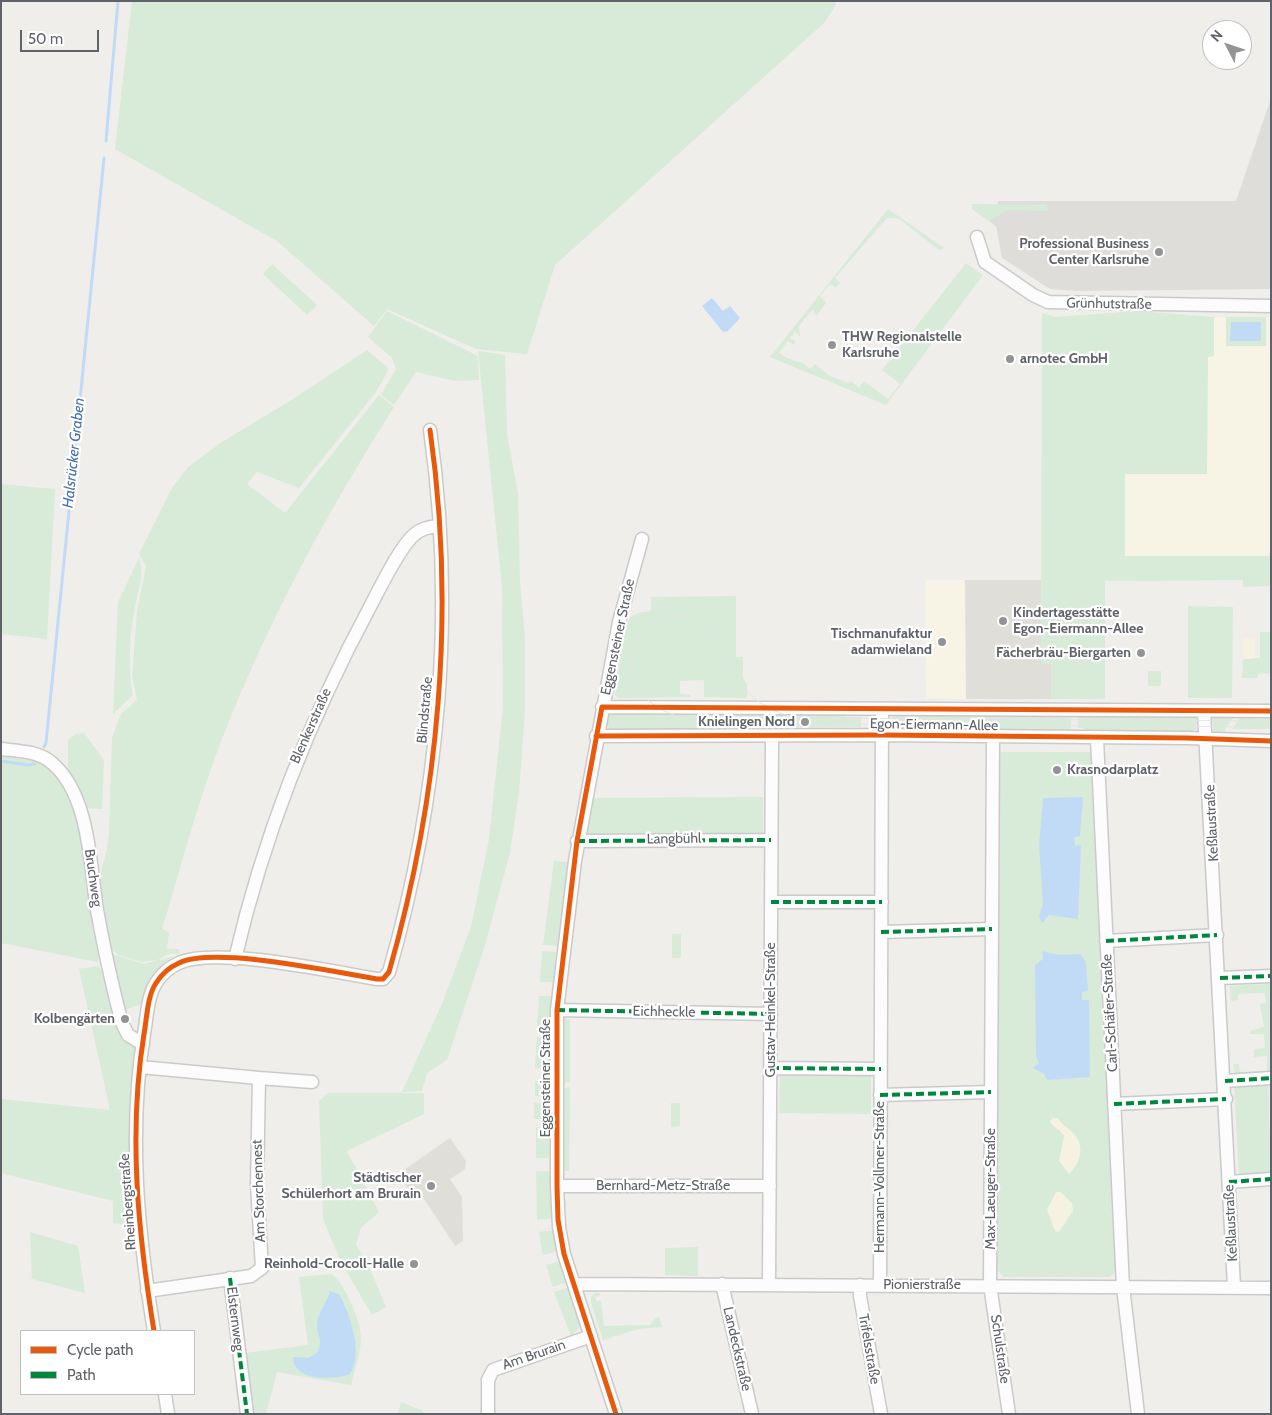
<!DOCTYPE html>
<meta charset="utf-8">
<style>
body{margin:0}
#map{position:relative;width:1272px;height:1415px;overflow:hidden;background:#efeeea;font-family:Cabin,sans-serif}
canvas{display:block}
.frame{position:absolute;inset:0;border:2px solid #5f6267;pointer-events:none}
.legend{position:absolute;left:20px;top:1330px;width:175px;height:65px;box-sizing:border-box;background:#fff;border:1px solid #bfc0c2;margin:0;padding:6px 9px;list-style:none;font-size:15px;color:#5f6267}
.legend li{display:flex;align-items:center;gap:10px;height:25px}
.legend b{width:25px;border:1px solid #bfc0c2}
.north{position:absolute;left:1202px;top:20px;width:50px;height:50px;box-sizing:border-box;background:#fff;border:1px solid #bfc0c2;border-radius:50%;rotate:311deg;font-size:14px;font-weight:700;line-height:20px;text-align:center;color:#5f6267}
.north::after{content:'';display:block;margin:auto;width:18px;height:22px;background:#919395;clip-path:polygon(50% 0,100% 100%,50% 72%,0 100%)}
.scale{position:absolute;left:20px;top:30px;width:79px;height:22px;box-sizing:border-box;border:2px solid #5f6267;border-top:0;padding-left:6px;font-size:15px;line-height:18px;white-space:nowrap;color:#5f6267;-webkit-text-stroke:4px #fff;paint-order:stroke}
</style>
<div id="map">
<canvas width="1272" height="1415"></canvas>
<div class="frame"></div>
<ul class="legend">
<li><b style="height:6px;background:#e8590c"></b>Cycle path</li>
<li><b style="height:6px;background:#00873e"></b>Path</li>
</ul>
<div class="north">N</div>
<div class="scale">50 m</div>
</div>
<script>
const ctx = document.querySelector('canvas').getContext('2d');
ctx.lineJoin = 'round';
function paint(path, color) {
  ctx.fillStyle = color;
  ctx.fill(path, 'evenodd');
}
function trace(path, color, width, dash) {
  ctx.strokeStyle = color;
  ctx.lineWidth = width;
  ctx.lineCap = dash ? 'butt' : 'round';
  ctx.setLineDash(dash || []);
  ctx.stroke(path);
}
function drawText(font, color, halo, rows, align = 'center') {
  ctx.font = font + ' Cabin,sans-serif';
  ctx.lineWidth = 4.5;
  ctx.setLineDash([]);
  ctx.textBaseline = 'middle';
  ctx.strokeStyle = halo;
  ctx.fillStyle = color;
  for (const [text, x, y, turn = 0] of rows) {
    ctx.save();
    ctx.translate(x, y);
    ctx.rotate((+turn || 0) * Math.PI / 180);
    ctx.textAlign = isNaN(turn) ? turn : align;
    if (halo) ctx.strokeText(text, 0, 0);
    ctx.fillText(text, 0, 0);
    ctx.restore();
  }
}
const commercial = new Path2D(`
 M1214,317H1271V557H1125V473L1207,474L1208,356H1214Z
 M925,580H965L966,699L926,698Z`);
const industrial = new Path2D(`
 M1271,98V289L1077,291L1050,289L1002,258L996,226L972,209V204L998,205V201H1236Z`);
const education = new Path2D(`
 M965,580H1041V663L1051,664V699H966Z
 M450,1138L466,1161L465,1169L450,1179L462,1197L463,1241L455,1246L421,1194L415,1199L398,1174Z`);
const green = new Path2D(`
 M132,1H835L836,5L824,23L555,265L527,354L476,349L387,309L374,326L277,241L115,149Z
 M972,204L1047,205L1048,211L1008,210L989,221L972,209Z
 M888,209L944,248L939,250L898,218H887L835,278L840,283L836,288L830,284L820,296L826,303L816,316L813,309L799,326L800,336L795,332L790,338L796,342L794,345L788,341L779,353C787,359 794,361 803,363L810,369L815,364L830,376L848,383L851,381L859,388L864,381L888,399L900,384L882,370L966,263L983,275L886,405L770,357Z
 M272,264L317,305L307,315L263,274Z
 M387,311L478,356L479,380L455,381L416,372L394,405L381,395L396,369L392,358L368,337Z
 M1137,311L1214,317V356L1208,357L1207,474H1125V556H1269L1271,545V586L1243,587V580L1105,581V699H1051V664L1041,663L1042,313L1056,317Z
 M1226,317H1266V346H1226Z
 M367,350L389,369L376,392L299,488L257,472L247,484L285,513L379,395L394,407C326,514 266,625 220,744C197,804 181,867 162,929L169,932L167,949H179V954H168L158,960L142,962L118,955L110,947L100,904V876L107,849L109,832L112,738L121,714L137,700L132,676L137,611L146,566L139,554L172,488L188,467L222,442L293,399Z
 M478,351L505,355L507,433L518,494L520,583L525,639V709L519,792L510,853L485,945L447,1060L427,1073L422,1091L402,1092L441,1006L471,927L489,839L503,707L502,587Z
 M1,484L55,489L47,639L1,634Z
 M139,558C145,574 138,590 135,607C130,635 127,667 133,695L113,714L118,602Z
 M736,596V657H743V678L747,684V698L704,697V680L680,681V694L690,695V697L618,698L615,695L625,626C631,613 638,613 651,611V597Z
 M1188,606L1233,607L1232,698H1188Z
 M1260,632H1271V673L1258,674L1257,678H1242L1243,659L1260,658Z
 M1148,671H1161V686H1148Z
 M616,712H712L711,732H614L607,726L608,717L611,713Z
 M718,712H844L845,717H861V727H718Z
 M899,713H1064L1065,718H1071V733L896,730L892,727L893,717Z
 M1224,713V718H1233L1225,729V736L1214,733L1212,719L1215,714Z
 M1078,714L1192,715L1197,719L1196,729L1191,733H1084V728H1078Z
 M1240,718L1271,719V729H1232Z
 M84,733L104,760L102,809L85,808L68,770V740L76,734Z
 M997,752H1094L1116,1268L1114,1274L1109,1277H1004L995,1268Z
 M1,755L44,763L65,784L80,831L100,948L98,962L1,943Z
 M763,797V834H586L592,798Z
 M554,861L568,862L557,946L543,945Z
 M672,934H681V958H672Z
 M542,951L556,952L554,982H540Z
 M112,954L144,964L174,956C155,968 148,983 141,1004L125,1010L124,1006L121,1007Z
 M98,966L109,979L122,1036L137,1050L135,1225L113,1223V1201L1,1173V1099L110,1110L79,969Z
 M1271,984V1072L1235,1074L1233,1064H1239L1240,1072L1267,1071V1056L1254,1057V1049L1265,1048L1264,1034H1250V1031L1264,1027L1260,1004L1266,1003L1265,993L1238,994V1000L1231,1001L1230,986Z
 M539,996H553L552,1027H537Z
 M563,1019H570V1082L563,1083Z
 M537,1037L551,1038L550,1069L535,1068Z
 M780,1075H871V1114L779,1113Z
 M535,1081H550V1096H535Z
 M1268,1083L1271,1174L1239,1176L1234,1084Z
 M570,1087L569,1171H563V1088Z
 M328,1093H424V1114L347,1151L379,1212L361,1228L356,1244L373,1276L386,1307L372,1315L341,1262L323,1219L319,1101Z
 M534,1103L550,1104V1119H534Z
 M671,1103H680V1126L671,1127Z
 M536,1127L549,1128V1158H536Z
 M536,1171H550L553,1218L537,1220Z
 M555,1230L559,1251L543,1255L539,1232Z
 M30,1232L78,1246L85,1293L32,1279Z
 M698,1247V1276L665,1275V1248Z
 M560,1261L567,1282L553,1287L546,1265Z
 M332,1274C345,1284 362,1323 361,1340C360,1355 354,1371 351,1385L277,1372L266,1414H253L245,1353L308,1345L299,1277Z
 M569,1287L580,1323L578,1329L571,1336L554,1292Z
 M595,1293H600L599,1296L596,1297V1301H601L604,1326L650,1325L655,1318L659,1317L662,1327L638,1329L603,1340L591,1303V1297Z
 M401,1402L423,1411V1414H398Z`);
const sand = new Path2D(`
 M1242,638H1255V658L1243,659Z
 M1052,1118H1058C1062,1126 1069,1128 1075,1135C1085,1148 1080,1164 1069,1174L1059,1161L1064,1136C1060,1129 1054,1128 1050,1122Z
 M1056,1192H1061L1072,1203L1073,1211L1059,1232L1055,1231L1047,1210Z`);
const water = new Path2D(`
 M712,298L723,311L730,306L740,318L728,331L723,332L702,306Z
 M1231,322H1261V341H1230Z
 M1083,797L1080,836L1074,837L1075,846L1081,845L1078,919L1049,915L1042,923L1039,916L1043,904L1039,845L1043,798Z
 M1042,951L1059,955L1080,954L1086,962L1088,991L1082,992V1000H1089L1090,1077L1047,1080L1044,1074L1033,1068L1039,1063L1036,1056L1035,965L1043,959Z
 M330,1291L339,1294C350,1315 364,1352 350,1374C335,1380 293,1382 293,1357L308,1358L317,1353C324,1336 317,1339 317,1325C317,1313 327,1303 330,1291Z`);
const stream = new Path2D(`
 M106,141L118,1
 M44,747L46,743L104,158
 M1,761L28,765L34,764`);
const street = new Path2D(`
 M977,237L985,262L1033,295L1048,302L1271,306
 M602,707L1271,711
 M1204,712L1234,1287
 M596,736L882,735L1187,738L1271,741
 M993,737L990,1285L1009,1414
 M1097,739L1123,1287L1138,1414
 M1,749C18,751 39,751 52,763C90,795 90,866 97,910C104,948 112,986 122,1023L128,1035L143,1044
 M577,841L771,840
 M771,902H882
 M881,932L992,929
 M1106,941L1217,935
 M235,959C264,834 310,718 371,605C380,588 400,546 415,534C422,528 430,527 439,526
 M1220,978L1271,976
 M557,1010L771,1014
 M140,1067L259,1078L257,1185L262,1268L251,1276L147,1291
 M771,1068L881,1069
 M259,1078L312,1082
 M1225,1081L1271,1078
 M880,1095L991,1092
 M1114,1104L1226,1099
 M1229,1182L1271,1179
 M557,1186H770
 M230,1278L247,1414
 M574,1284L1271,1288
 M722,1284L752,1414
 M769,1284L772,737
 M860,1285V1296L881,1414
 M880,1285L882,710
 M154,1331C138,1233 128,1133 144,1034C147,1018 147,997 156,983C161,975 170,967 179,963C215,946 334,972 377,979H383L389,972C439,798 456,611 430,430
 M165,1394L168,1414
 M488,1414V1380L493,1370L591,1336
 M616,1414L564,1254L559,1227L557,1186V1010L575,861L619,622L642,539`);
const tram = new Path2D(`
 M1271,721L799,718C775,714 753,702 739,681C723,657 720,622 685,617C645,612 615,659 640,692C654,710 682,720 704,723L1271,727`);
const quiet = new Path2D(`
 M577,841L771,840
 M771,902H882
 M881,932L992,929
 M1106,941L1217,935
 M1220,978L1271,976
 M557,1010L771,1014
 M771,1068L881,1069
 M1225,1081L1271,1078
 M880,1095L991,1092
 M1114,1104L1226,1099
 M1229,1182L1271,1179
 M230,1278L247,1414`);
const cycleway = new Path2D(`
 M596,736L882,735L1187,738L1271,741
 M154,1331C138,1233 128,1133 144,1034C147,1018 147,997 156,983C161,975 170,967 179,963C215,946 334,972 377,979H383L389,972C439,798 456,611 430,430
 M616,1414L564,1254L558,1220L557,1186V1010L577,841L602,707L1271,711`);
const markers = [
 [1159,252,5,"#919395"],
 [832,345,5,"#919395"],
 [1010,359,5,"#919395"],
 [1003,621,5,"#919395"],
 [942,642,5,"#919395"],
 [1141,653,5,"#919395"],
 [805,722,5,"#919395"],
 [1057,770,5,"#919395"],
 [125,1019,5,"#919395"],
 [431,1186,5,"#919395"],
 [414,1264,5,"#919395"]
];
const poiNames = [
 ["Professional Business",1149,244],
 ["Center Karlsruhe",1149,260],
 ["THW Regionalstelle",842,337,"left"],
 ["Karlsruhe",842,353,"left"],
 ["arnotec GmbH",1020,359,"left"],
 ["Kindertagesstätte",1013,613,"left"],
 ["Egon-Eiermann-Allee",1013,629,"left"],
 ["Tischmanufaktur",932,634],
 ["adamwieland",932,650],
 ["Fächerbräu-Biergarten",1131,653],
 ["Knielingen Nord",795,722],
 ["Krasnodarplatz",1067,770,"left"],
 ["Kolbengärten",115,1019],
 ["Städtischer",421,1178],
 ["Schülerhort am Brurain",421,1194],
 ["Reinhold-Crocoll-Halle",404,1264]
];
const streetNames = [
 ["Grünhutstraße",1109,304,1],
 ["Eggensteiner Straße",618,637,-78],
 ["Blindstraße",425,710,-85],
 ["Egon-Eiermann-Allee",934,725,1],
 ["Blenkerstraße",311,726,-66],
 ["Keßlaustraße",1212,823,-93],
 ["Langbühl",674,839,-1],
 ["Bruchweg",93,878,82],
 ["Gustav-Heinkel-Straße",771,1010,-90],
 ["Eichheckle",664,1012,1],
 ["Carl-Schäfer-Straße",1110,1013,-93],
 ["Eggensteiner Straße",546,1078,-90],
 ["Hermann-Vollmer-Straße",880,1177,-90],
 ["Bernhard-Metz-Straße",663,1186],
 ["Max-Laeuger-Straße",991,1189,-90],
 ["Am Storchennest",259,1191,-92],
 ["Rheinbergstraße",128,1202,-94],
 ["Keßlaustraße",1231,1223,-93],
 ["Pionierstraße",922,1285],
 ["Elsternweg",235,1319,83],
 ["Landeckstraße",737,1349,77],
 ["Trifelsstraße",869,1349,80],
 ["Schulstraße",1000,1349,82],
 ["Am Brurain",534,1355,-19]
];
const waterNames = [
 ["Halsrücker Graben",74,453,-84]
];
paint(commercial, '#f7f4e5');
paint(industrial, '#dfddda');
paint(education, '#dfded8');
paint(green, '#d8ead8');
paint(sand, '#f5f2e1');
paint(water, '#c1dbf7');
trace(stream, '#c1dbf7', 3);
trace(street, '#cbcacb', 15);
trace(street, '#fdfcfc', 12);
trace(tram, '#e4e4e3', 1);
trace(quiet, '#00873e', 4, [8, 4]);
trace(cycleway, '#e8590c', 5);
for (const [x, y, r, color] of markers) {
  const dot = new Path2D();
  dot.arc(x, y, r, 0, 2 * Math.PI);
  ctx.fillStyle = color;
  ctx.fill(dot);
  trace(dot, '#fff', 2);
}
drawText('bold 14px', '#5f6267', '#fff', poiNames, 'right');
drawText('14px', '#5f6267', '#fff', streetNames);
drawText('italic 15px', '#4872ae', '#fff', waterNames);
</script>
